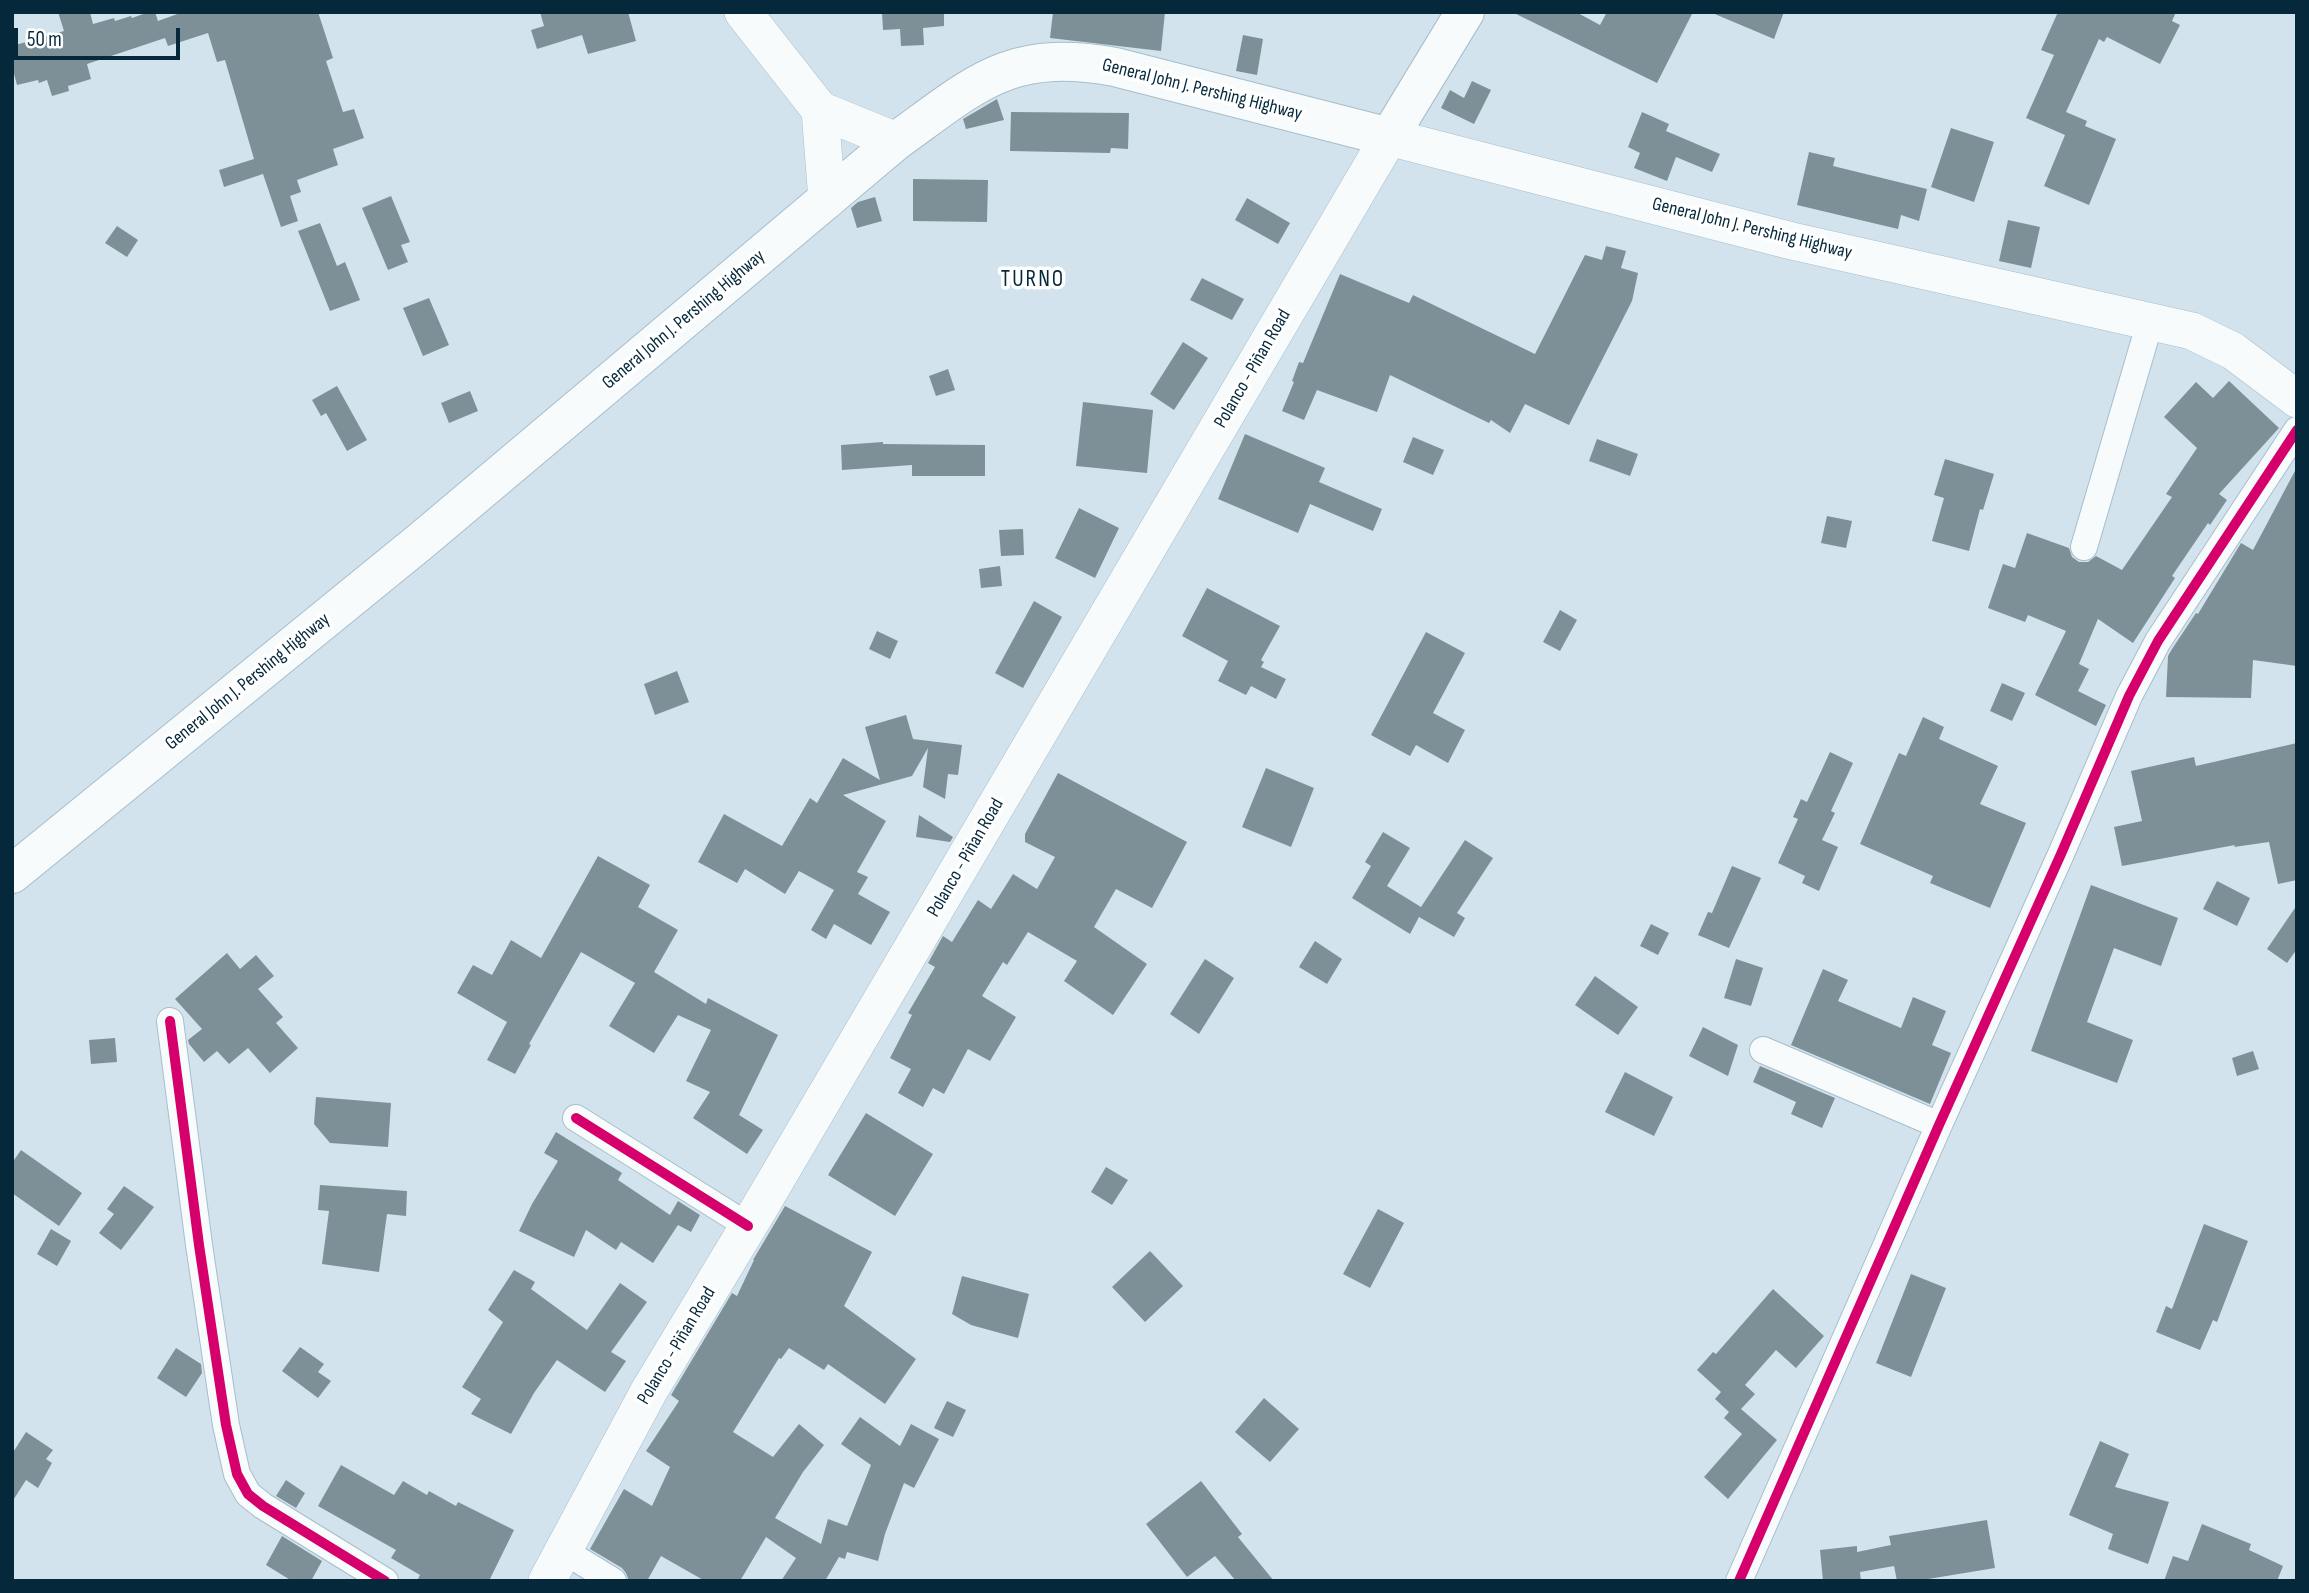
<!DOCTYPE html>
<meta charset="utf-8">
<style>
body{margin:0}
#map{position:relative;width:2309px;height:1593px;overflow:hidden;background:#d2e3ee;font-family:"Sofia Sans Condensed",sans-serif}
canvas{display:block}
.frame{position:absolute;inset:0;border:14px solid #05293b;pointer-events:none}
.scale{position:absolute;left:14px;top:28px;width:166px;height:32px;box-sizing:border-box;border:4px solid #05293b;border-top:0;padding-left:9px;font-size:21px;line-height:24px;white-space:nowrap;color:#05293b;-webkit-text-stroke:5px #fff;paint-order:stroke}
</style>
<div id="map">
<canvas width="2309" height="1593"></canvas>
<div class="frame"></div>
<div class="scale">50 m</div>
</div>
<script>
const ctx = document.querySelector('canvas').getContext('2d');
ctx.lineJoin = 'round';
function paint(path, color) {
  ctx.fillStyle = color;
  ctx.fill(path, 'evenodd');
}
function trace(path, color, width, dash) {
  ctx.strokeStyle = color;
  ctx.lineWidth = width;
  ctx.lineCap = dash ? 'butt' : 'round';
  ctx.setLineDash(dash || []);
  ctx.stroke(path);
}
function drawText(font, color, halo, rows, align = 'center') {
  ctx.font = font + ' "Sofia Sans Condensed",sans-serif';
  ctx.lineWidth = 7;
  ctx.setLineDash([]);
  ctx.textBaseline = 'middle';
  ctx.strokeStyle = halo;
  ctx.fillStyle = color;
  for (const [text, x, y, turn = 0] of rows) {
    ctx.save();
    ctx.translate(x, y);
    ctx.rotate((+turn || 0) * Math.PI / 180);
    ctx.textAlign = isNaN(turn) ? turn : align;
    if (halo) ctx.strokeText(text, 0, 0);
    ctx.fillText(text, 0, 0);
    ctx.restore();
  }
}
const building = new Path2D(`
 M58,12H90L93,24L114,18L115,21L131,16L132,18L149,12H155L158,21L183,12H318L333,58L326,61L343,112L354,109L364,138L333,149L338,165L297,180L301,192L290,196L298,221L281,227L263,174L224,187L219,170L254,159L225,60L217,62L208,33L168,46L165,38L87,64L91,79L68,86L69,91L52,96L47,80L39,83L38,80L17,85L12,66V46L64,31Z
 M540,12H628L636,41L588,54L582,35L537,49L531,30L544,26Z
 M882,12H944V26L923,28L924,45L901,46L900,29L883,30Z
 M1053,12H1165L1161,51L1050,38Z
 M1512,12H1576L1600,25L1607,12H1693L1657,83Z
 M1710,12H1784L1774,39Z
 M2058,12H2176L2172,21L2180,25L2160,64L2107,37L2104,42L2099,39L2066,112L2087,121L2085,126L2116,139L2089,205L2044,186L2065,135L2026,118L2054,55L2041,50Z
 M1243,35L1263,39L1257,75L1236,71Z
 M1472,81L1491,90L1474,124L1441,108L1450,90L1464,98Z
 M997,99L1004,120L966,129L963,119Z
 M1011,112L1129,113L1128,149L1111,148L1110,153L1010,151Z
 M1642,112L1669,124L1666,131L1720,154L1712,172L1676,157L1667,181L1634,168L1640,153L1628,147Z
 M1951,128L1994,142L1974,202L1931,187Z
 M1809,152L1835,158L1833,166L1927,189L1919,221L1901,215L1898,229L1797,205Z
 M913,179L988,180L987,222L913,221Z
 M391,196L410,242L401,245L408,262L388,270L362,208Z
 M875,197L882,221L857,228L851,208L858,202Z
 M1247,198L1290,223L1278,244L1235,220Z
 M2008,220L2040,227L2031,268L1999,261Z
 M320,223L337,266L345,262L360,300L330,311L298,231Z
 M117,226L138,240L127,257L105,243Z
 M1606,246L1626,251L1621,268L1638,273L1632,301L1569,425L1525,404L1510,433L1491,420L1489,423L1390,375L1377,412L1317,390L1304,420L1282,411L1294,382L1292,381L1299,362L1303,363L1340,274L1409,303L1413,295L1535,354L1585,255L1602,260Z
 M1202,278L1244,299L1232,320L1190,300Z
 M429,298L449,345L423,356L403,308Z
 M1183,342L1208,358L1174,410L1150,394Z
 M948,369L955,390L936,396L929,376Z
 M2229,381L2279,428L2219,494L2227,500L2210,525L2208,523L2172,576L2175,578L2133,643L2098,619L2079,664L2089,669L2078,691L2106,705L2096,726L2035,695L2066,631L2028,615L2025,622L1988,608L2003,564L2015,568L2027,533L2069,548L2072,557L2079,562H2088L2096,556L2122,570L2172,497L2166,494L2197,448L2164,417L2196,382L2213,398Z
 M337,386L367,440L347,451L326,413L321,416L312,400Z
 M470,391L478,411L449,423L441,403Z
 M1083,402L1153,410L1147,473L1076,466Z
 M1245,434L1325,468L1319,482L1382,509L1373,531L1310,504L1298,533L1218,499Z
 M1413,437L1444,450L1433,475L1403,462Z
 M1597,439L1638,454L1630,476L1589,461Z
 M883,442V444L985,445V476H912V465L842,470L841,445Z
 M1945,459L1994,474L1983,510L1980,509L1969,551L1932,541L1944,498L1934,495Z
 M2297,467V666L2253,660L2251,698L2166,697L2168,656L2172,649L2196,613L2198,614L2241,543L2253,550Z
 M1079,508L1119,528L1095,578L1055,558Z
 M1827,516L1852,521L1846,548L1821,543Z
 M1023,529L1024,555L1001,556L999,530Z
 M1000,566L1002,586L981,588L979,569Z
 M1207,588L1280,626L1261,660L1264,662L1261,667L1286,679L1276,699L1251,686L1246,695L1218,681L1228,661L1182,636Z
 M1034,601L1062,617L1023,688L995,673Z
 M1560,610L1577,620L1560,651L1543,642Z
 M877,631L898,641L890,659L869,649Z
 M1426,632L1465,653L1433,713L1465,730L1448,763L1416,745L1410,756L1371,735Z
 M677,671L689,702L655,715L644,684Z
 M2002,683L2025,693L2012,721L1990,711Z
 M906,715L913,739L962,745L958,775L948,774L945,799L923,787L928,748L912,776L843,795L886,821L857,872L868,877L858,894L890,912L871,945L834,924L826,939L811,930L834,890L799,871L785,894L745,869L737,883L698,862L724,814L782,846L810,798L817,803L843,758L880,780L865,727Z
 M1923,717L1944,727L1939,739L1998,766L1980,804L2026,823L1990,908L1930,883L1933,876L1860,844L1899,753L1906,756Z
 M2297,743V880L2278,884L2269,842L2234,847L2235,845L2122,866L2114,827L2142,821L2131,771L2194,757L2196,766Z
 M1830,752L1853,763L1831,811L1835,813L1822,840L1838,847L1819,891L1802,883L1805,876L1778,863L1798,819L1793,817L1801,799L1807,802Z
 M1266,768L1314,788L1291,847L1242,827Z
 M1058,773L1187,842L1152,908L1116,889L1094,927L1147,964L1113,1015L1064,981L1077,961L1028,932L1007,965L1003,962L982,996L1016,1017L990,1061L968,1049L944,1094L933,1088L923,1107L898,1093L911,1069L890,1058L912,1015L908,1013L935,967L928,963L943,936L952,942L978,900L991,909L1013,874L1037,889L1055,857L1025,842V834Z
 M919,815L953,837L950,842L916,837Z
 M1383,832L1410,848L1387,886L1421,907L1465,840L1493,858L1457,913L1465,918L1454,937L1419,917L1410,934L1352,898L1371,866L1365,862Z
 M598,856L650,885L638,907L678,930L654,972L706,1004L708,998L778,1035L739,1115L763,1130L747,1154L693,1118L710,1092L686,1081L711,1030L678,1015L654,1053L609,1026L635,983L581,952L529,1044L531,1045L515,1074L487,1060L507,1022L457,993L473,965L492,975L511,940L541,958Z
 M1732,866L1761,878L1729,948L1698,935L1708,912L1712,913Z
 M2217,881L2250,898L2237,926L2203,909Z
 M2091,885L2178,918L2161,966L2114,948L2087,1022L2133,1040L2117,1083L2031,1051Z
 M2297,905V949L2287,963L2267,949Z
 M1651,924L1669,933L1658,955L1640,946Z
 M1315,941L1342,959L1327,984L1299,967Z
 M227,953L240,969L256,955L274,976L258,989L283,1017L276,1023L298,1048L270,1073L248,1048L229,1064L217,1051L204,1062L189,1044L188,1040L202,1029L175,999Z
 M1205,959L1234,978L1199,1034L1170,1014Z
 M1736,959L1763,968L1751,1006L1724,998Z
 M1823,969L1848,980L1838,1001L1901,1028L1913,997L1946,1011L1932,1045L1951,1053L1930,1104L1791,1045Z
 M1595,976L1638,1007L1618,1035L1575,1005Z
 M1703,1027L1738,1045L1728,1076L1689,1056Z
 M115,1038L117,1062L91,1064L89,1040Z
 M2253,1051L2259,1069L2237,1076L2232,1058Z
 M1760,1066L1835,1098L1822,1128L1791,1114L1796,1102L1753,1082Z
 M1625,1072L1673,1097L1654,1136L1605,1112Z
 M316,1097L391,1103L388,1147L330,1143L314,1124Z
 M866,1113L933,1154L895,1216L828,1175Z
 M556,1132L622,1173L618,1180L670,1215L678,1201L700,1215L691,1232L678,1225L653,1263L621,1242L616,1250L586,1230L574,1257L519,1231L532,1204L558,1161L544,1153Z
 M21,1150L82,1193L59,1226L12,1193V1163Z
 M1106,1167L1128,1180L1112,1205L1091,1192Z
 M320,1185L407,1191L406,1216L387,1214L379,1272L322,1264L329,1211L318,1210Z
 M124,1186L154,1207L121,1250L99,1233L114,1214L107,1209Z
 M785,1206L872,1252L844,1306L916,1359L885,1404L828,1364L824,1370L789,1348L781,1359L779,1358L733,1432L773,1457L799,1424L824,1445L803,1472L775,1518L821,1544L828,1519L847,1526L871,1465L841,1444L860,1417L900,1446L911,1424L939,1439L914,1488L904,1483L885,1534L878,1561L847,1552L845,1559L839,1557L825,1581H781L796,1558L766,1537L740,1581H705L661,1556L647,1581H629L626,1573L622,1568L590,1549L624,1489L652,1506L670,1467L646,1451L679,1401L671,1395L732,1293L737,1296L754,1260H753Z
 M1378,1209L1404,1223L1370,1288L1343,1274Z
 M2204,1224L2248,1241L2217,1322L2213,1320L2200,1350L2156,1332L2166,1306L2172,1309Z
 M51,1229L71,1241L57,1266L37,1254Z
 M1150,1251L1183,1286L1145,1322L1112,1287Z
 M514,1270L535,1282L531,1289L587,1330L620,1283L647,1302L611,1352L626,1361L605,1392L557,1360L534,1393L511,1434L471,1414L481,1399L462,1387L503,1322L488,1310Z
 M1911,1274L1946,1288L1911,1377L1876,1363Z
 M962,1276L1029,1294L1018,1338L971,1325L952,1314Z
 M1773,1289L1824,1336L1796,1368L1776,1350L1745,1385L1755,1394L1741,1409L1777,1440L1728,1499L1704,1477L1742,1434L1724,1418L1729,1412L1715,1399L1721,1392L1697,1370L1713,1352L1716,1354Z
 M300,1347L324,1364L318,1372L331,1381L318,1398L282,1371Z
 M176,1348L201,1364L202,1373L186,1397L157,1378Z
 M1264,1398L1299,1429L1270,1462L1235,1432Z
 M947,1401L966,1410L953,1437L934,1428Z
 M26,1432L53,1450L46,1459L52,1463L38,1488L26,1480L12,1502V1454Z
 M2100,1441L2129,1454L2115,1487L2169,1502L2148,1564L2108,1549L2113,1534L2069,1515Z
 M341,1465L394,1495L403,1481L427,1495L429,1491L456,1506L458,1502L514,1530L489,1581H417L420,1575L391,1558L396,1550L318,1506Z
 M286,1480L305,1493L296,1508L276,1496Z
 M1201,1481L1242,1534L1238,1537L1274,1581H1236L1215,1556L1187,1577L1146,1524Z
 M1987,1520L1995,1568L1916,1581H1897L1894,1566L1860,1572L1861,1581H1823L1820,1550L1857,1546V1552L1891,1545L1889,1536Z
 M2202,1524L2251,1544L2249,1550L2283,1566L2277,1581H2164L2173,1556L2188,1561Z
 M282,1536L322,1561L311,1581H292L266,1565Z`);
const street = new Path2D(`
 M2084,547L2150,322
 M170,1021L199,1245L226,1425L237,1474L248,1494L263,1506L385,1581
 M1763,1050L1939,1125
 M576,1118L748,1226
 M564,1551L613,1581
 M1739,1581L1939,1125L2061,854L2129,696L2158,641L2297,430`);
const secondary = new Path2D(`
 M743,12L820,110L896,141
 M820,110L827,200
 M547,1581L649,1391L760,1207L1389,137L1792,241L2192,331L2233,351L2297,399`);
const highway = new Path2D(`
 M12,874L421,541L896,141C977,83 1009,48 1115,67L1389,137L1465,12`);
const cycleway = new Path2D(`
 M170,1021L199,1245L226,1425L237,1474L248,1494L263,1506L385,1581
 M576,1118L748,1226
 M1739,1581L1939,1125L2061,854L2129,696L2158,641L2297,430`);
const streetNames = [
 ["General John J. Pershing Highway",1202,90,14],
 ["General John J. Pershing Highway",1752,229,14],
 ["General John J. Pershing Highway",684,320,-40],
 ["Polanco - Piñan Road",1253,369,-60],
 ["General John J. Pershing Highway",248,682,-39],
 ["Polanco - Piñan Road",966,858,-60],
 ["Polanco - Piñan Road",677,1346,-59]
];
const quarterNames = [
 ["TURNO",1033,280]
];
paint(building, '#7d9098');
trace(street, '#a6bdcb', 28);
trace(secondary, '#a6bdcb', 38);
trace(highway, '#a6bdcb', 40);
trace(street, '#f8fbfc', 26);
trace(secondary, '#f8fbfc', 37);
trace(highway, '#f8fbfc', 38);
trace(cycleway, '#d6006c', 10);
drawText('19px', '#05293b', '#fff', streetNames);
ctx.letterSpacing = '2px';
drawText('23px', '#05293b', '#fff', quarterNames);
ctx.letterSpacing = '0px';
</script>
